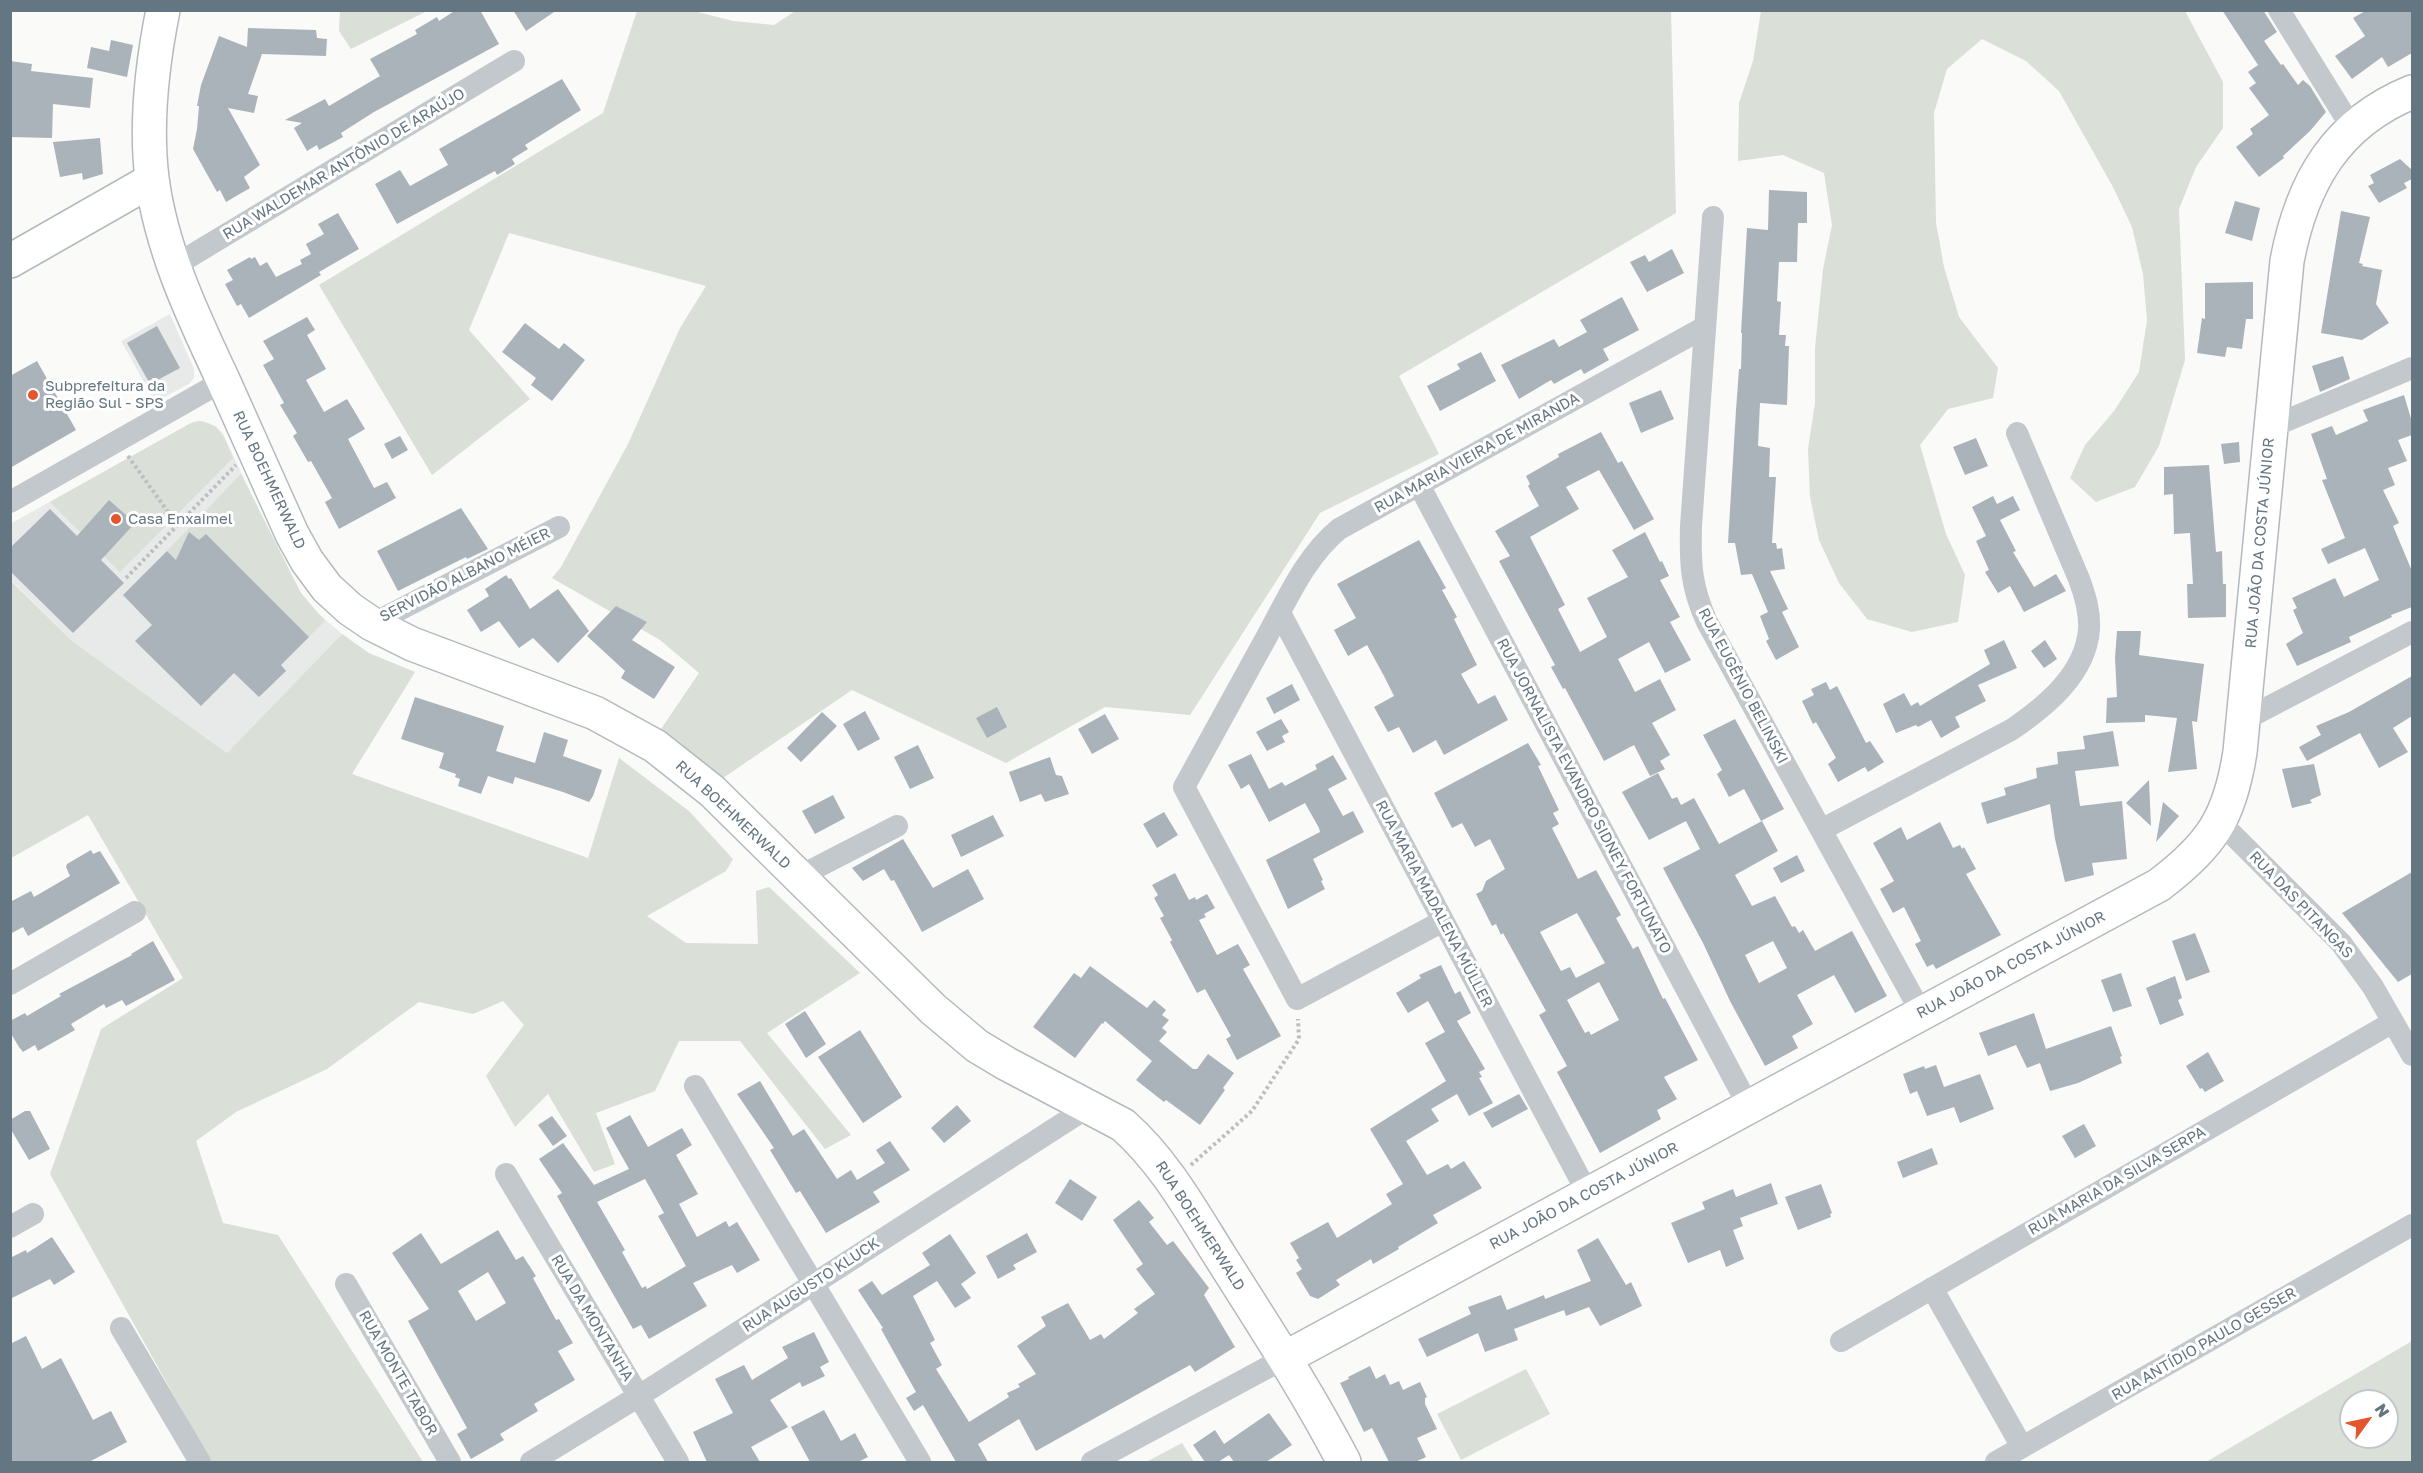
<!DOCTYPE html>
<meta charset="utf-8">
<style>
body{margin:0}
#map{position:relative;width:2423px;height:1473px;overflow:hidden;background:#fafaf8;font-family:"Golos Text",sans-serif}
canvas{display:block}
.frame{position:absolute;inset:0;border:12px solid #657683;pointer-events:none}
.north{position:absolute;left:2339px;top:1389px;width:60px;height:60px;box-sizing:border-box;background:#fff;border:2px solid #c1c8cd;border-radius:50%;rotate:57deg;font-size:16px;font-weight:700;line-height:24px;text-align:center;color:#657683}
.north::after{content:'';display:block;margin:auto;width:21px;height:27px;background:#e4572e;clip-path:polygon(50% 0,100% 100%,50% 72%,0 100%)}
</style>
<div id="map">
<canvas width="2423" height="1473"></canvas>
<div class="frame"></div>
<div class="north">N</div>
</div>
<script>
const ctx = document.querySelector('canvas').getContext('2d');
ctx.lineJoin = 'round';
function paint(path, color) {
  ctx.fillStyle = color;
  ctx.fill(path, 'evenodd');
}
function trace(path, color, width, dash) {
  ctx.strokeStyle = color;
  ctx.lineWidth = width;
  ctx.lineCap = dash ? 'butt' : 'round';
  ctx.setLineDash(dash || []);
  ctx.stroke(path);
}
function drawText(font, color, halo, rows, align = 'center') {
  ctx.font = font + ' "Golos Text",sans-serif';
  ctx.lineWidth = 6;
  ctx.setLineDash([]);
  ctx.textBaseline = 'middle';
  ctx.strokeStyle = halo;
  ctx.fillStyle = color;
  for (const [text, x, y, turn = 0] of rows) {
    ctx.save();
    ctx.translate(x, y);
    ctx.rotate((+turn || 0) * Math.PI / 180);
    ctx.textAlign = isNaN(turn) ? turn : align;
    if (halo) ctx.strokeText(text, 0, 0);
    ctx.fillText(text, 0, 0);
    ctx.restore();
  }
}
const built = new Path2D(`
 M170,314L194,369V378L189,384L155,402L121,341Z
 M199,421L216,426L223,434L284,563L301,593L312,608L342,634L227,753L72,641L11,580L10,524L191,423Z`);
const green = new Path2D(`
 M797,10L1671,11L1676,213L1399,376L1439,454L1320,513L1190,715L1105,707L1006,763L852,690L723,778L661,729L699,673L660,640L552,578L561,567L628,444L680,328L706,286L509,233L469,330L530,399L432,475L319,285L603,113L637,11H694L733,21L774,25Z
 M340,11V10L427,11L351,49L339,31Z
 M1761,11H2185L2223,82V128L2196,167L2179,209L2185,360L2159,446L2135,487L2096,502L2070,478L2085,445L2114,411L2139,372L2147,320L2143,274L2132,227L2113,187L2059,91L2026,61L1982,39L1947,69L1934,113L1936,223L1944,267L1959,317L1998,368L1993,398L1948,409L1920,445L1946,534L1965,575L1958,622L1912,632L1867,619L1839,583L1819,540L1810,497L1808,449L1815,403V348L1823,269L1832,225L1824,173L1783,155L1738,161L1739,103L1753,61Z
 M199,421C221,423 226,441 233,458L120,572L50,502L191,423Z
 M241,474L301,593L325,621L309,637L206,534L178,562L167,551Z
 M10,580L72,641L227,753L342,634L369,653L415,672L352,774L588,858L619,758L689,811L733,859L726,871L647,916L686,943L758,944L756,891L769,887L860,973L767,1033L851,1135L825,1149L740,1041H679L655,1091L596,1113L615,1164L594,1172L548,1094L515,1127L486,1076L524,1025L503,1001L473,1014L419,1002L327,1069L236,1112L196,1141L223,1223L278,1235L423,1462H211L50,1174L101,1029L183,978L88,815L11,858Z
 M2412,1341V1462H2206ZM2351,1401H2387V1437H2351Z
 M1526,1369L1550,1414L1461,1460L1437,1414Z
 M1182,1443L1194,1462H1146Z`);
const building = new Path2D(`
 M456,10H480L499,44L374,112L341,133L343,137L319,150L317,145L307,151L294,128L302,123L285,120L325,99L329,106L380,76L370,59L417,34L415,30L437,17L439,21Z
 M513,10H557L526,31Z
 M2222,10H2263L2277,32L2264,41L2281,65L2283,64L2298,85L2303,80L2310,86L2326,112L2310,131L2283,156L2284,158L2259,177L2236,147L2253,134L2250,129L2269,115L2249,88L2256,83L2248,72L2258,65Z
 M2367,10H2412V53L2388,67L2382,57L2352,79L2335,56L2365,36L2353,18Z
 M248,28L316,30L317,38L327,39L326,56L262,54L248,94L258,96L254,113L228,108L260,165L244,177L250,188L226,202L220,190L217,192L193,149L197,129L199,106H197L201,85L219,36L247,47Z
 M111,40L133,45L127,77L87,68L91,47L109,51Z
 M10,61L32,64L31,71L93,78L90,108L53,104L52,138L10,137Z
 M562,79L581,110L525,145L528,149L512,159L515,164L497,175L495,171L397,224L375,184L400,170L410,186L448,165L439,149Z
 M100,138L103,174L83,180L82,173L60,177L53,142Z
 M2400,159L2412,170V179L2404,183L2407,188L2379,203L2368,186L2374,183L2370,175Z
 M1769,190L1807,192V223H1798L1797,262H1779L1777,301L1781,302L1779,335H1786L1785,346H1789L1787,405L1760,403L1758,446L1770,448L1769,477H1776L1772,543H1776L1777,549L1782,548L1785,569L1770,571L1788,609L1782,612L1799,647L1776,660L1766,641L1769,639L1760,616L1768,612L1752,574L1741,575L1735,543H1728L1736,410L1739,369H1741L1742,333H1741L1747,228L1768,230Z
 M2235,201L2260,208L2252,241L2225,233Z
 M2341,211L2370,217L2359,263L2363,264L2362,266L2382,270L2376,304L2389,323L2362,340L2321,333Z
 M338,213L359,249L319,272L321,275L249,318L241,304L237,306L225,284L233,280L227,270L250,257L251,259L255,257L260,266L267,262L276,277L302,264L300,260L311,254L306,244L324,234L318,224Z
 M1672,249L1684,273L1647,292L1630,262L1645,255L1649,262Z
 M2253,282V319H2246L2242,349L2227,347L2225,357L2197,353L2202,318L2205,319V283Z
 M1622,297L1639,330L1603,349L1609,360L1584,374L1581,369L1554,384L1551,380L1519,399L1501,365L1554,339L1559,347L1587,332L1580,320Z
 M307,317L315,330L307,335L326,369L306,380L324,412L347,399L365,429L348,439L374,488L387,482L396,498L339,529L325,502L332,498L311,461L308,462L293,436L297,433L280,405L284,403L263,365L274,359L263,341Z
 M525,323L559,349L564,343L585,360L552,401L531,385L536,378L502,352Z
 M157,326L180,368L150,384L127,343Z
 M1481,352L1496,381L1440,411L1427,386L1460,369L1457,364Z
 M2343,356L2350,379L2320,392L2312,366Z
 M37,361L76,430L10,468V376Z
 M1661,390L1674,419L1641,433L1629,403Z
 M2404,395L2412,422V435L2398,440L2407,461L2388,468L2395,485L2383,490L2399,523L2393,526L2412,571V607L2391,615L2392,617L2349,637L2351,642L2297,666L2286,644L2303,633L2293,610L2297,608L2292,598L2335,578L2344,597L2379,580L2365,548L2328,564L2321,549L2345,538L2322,480L2327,479L2311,434L2332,426L2336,435L2368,421L2363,410Z
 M1601,432L1618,463L1622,461L1654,519L1634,530L1599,470L1566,487L1579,509L1530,537L1565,605L1558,609L1580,652L1607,637L1587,598L1628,577L1612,550L1645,532L1660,562L1662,561L1669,576L1660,580L1680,617L1670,622L1691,660L1665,673L1649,642L1618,659L1635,692L1660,679L1676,710L1652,723L1670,755L1660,761L1665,769L1650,776L1634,745L1604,761L1565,688L1563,689L1551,667L1555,665L1499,561L1510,556L1495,531L1539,506L1528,486L1530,484L1526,476L1559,457L1558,454Z
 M400,436L408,450L392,459L384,444Z
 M1976,438L1988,466L1965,475L1953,447Z
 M2239,442L2240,462L2224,464L2221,444Z
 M2209,465L2216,552L2222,551L2223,584H2226V617L2188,618L2187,584H2193L2190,533L2174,534L2173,494L2164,495V467Z
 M1993,496L1997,504L2013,496L2020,510L2000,520L2016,551L2013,552L2034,587L2056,574L2066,591L2024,612L2010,586L1998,593L1985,572L1989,570L1976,541L1986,536L1972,507Z
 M109,500L135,523L101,560L124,583L73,633L10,571V548L50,509L77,536Z
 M461,508L488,549L467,559L466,557L398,591L377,551Z
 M189,532L199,540L206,534L309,637L281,665L286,671L259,697L234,673L201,706L135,641L152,625L123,595L167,551L176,560Z
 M1419,540L1446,588L1442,590L1457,617L1454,619L1477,665L1461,674L1478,704L1495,695L1508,720L1444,755L1436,740L1413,753L1399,727L1388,732L1374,707L1394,696L1384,676L1367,645L1348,656L1334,630L1356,618L1337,584Z
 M506,575L509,579L511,578L530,609L558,589L589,631L558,663L533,638L519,648L499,621L481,632L467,610L489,596L485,589Z
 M616,606L647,622L632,640L675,667L654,699L621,678L625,671L587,636Z
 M2117,631H2141L2139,655L2204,664L2197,722L2192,721L2197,769L2168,772L2177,718L2145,715V722L2106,723L2107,698L2117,697L2115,658Z
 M2004,640L2017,668L1978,685L1986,701L1955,717L1960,727L1941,738L1931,720L1918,727L1916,725L1896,733L1883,704L1904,693L1911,706L1918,702L1920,706L1990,664L1984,650Z
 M2045,640L2057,659L2044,668L2031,651Z
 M2412,676V716L2393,728L2408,752L2379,768L2360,733L2307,761L2299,747L2321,735L2316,726L2349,712Z
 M1826,682L1830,690L1837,686L1866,743L1870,741L1884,762L1868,772L1865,767L1838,782L1828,764L1836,758L1816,722L1813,724L1802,701L1814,695L1811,689Z
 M1292,684L1300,700L1274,714L1266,698Z
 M415,697L504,726L496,751L535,763L544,732L568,740L563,756L602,770L593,796L589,802L563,792L515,777L513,784L488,776L481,794L458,786L460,779L455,777L456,774L439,768L444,753L401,739Z
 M997,707L1007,727L987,738L976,718Z
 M865,711L880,739L858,751L843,724Z
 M822,712L837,726L801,762L787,748Z
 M1105,714L1119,739L1092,754L1078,729Z
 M1281,719L1289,732L1282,736L1285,742L1267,751L1256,732Z
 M1735,719L1784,809L1761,821L1744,789L1729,797L1717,774L1722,770L1703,735Z
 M2113,731L2119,766L2075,771L2080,806L2122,801L2127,859L2092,863L2094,875L2065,882L2055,839L2050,804L1987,824L1981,803L2006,795L2004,788L2037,778L2036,768L2058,764L2057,752L2085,749L2083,736Z
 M1528,743L1541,765L1538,766L1559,810L1553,813L1559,824L1552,828L1578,879L1596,870L1621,915L1616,918L1633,949L1638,946L1663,999L1665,998L1698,1060L1664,1077L1677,1099L1657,1110L1661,1119L1600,1153L1557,1072L1567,1066L1539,1015L1546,1011L1503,933L1501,935L1496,924L1492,926L1476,894L1482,891L1486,881L1505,869L1490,839L1475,847L1462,823L1452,828L1434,793ZM1577,913L1605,963L1576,978L1570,967L1561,971L1540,932ZM1599,982L1619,1020L1591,1035L1589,1031L1585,1033L1567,1000Z
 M918,745L934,778L910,789L894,757Z
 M1251,754L1269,789L1282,782L1285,786L1317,769L1315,765L1333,755L1347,779L1328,789L1343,816L1353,811L1364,832L1313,859L1323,880L1321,881L1325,889L1288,909L1266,860L1320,832L1319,828L1305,803L1269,822L1249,784L1241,789L1228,765Z
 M1050,757L1056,775L1062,776L1069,794L1045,802L1041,794L1020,802L1009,772Z
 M2314,764L2321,795L2310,800L2312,803L2292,808L2282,769Z
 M1658,773L1672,799L1677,797L1681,805L1694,798L1719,844L1762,821L1778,851L1735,875L1752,906L1775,896L1792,927L1795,926L1799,933L1803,930L1815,951L1852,931L1887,996L1855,1013L1834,975L1797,995L1813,1024L1792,1036L1798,1048L1765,1066L1730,1001L1703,943L1663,868L1700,849L1686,821L1649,840L1622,792ZM1773,941L1787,968L1759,983L1745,955Z
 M2149,780L2151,826L2126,803Z
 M833,795L845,818L815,834L802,811Z
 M2163,802L2179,816L2156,842Z
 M1164,812L1178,835L1157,848L1143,824Z
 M993,815L1004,836L961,857L951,835Z
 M1940,822L1953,848L1960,845L1962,849L1964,847L1976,869L1966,874L2001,935L1936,969L1933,964L1927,967L1915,944L1921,941L1904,907L1893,913L1880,889L1894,881L1873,843L1901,827L1907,840Z
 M903,839L933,888L968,869L984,899L922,932L894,880L891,881L884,869L863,881L852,868Z
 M91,850L93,854L100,851L120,883L28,936L23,927L10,934V902L31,891L34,897L70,876L66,867L67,864Z
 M1797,855L1805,871L1781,883L1773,868Z
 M2412,872V974L2398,982L2342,913Z
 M1175,873L1189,900L1195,897L1196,900L1207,894L1215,908L1204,914L1206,917L1199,920L1217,955L1238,944L1250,965L1243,969L1281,1036L1237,1060L1226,1039L1231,1036L1205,989L1197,993L1170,942L1172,940L1160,918L1164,916L1154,898L1158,895L1152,885Z
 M2195,933L2210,972L2186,981L2172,941Z
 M153,941L175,980L126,1006L122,1000L106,1008L104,1004L71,1024L75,1030L38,1051L35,1045L23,1052L19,1047L10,1032V1021L25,1013L27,1016L61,996L59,994L132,955L131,954Z
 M1441,965L1455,994L1460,991L1471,1013L1457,1021L1485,1069L1479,1072L1482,1077L1479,1078L1493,1103L1469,1116L1457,1094L1431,1109L1439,1121L1406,1141L1427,1175L1448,1164L1451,1169L1464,1161L1482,1188L1433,1215L1438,1223L1398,1247L1399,1249L1373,1264L1371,1259L1336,1280L1340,1285L1318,1299L1310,1296L1296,1273L1302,1269L1296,1260L1299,1258L1290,1243L1328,1222L1337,1238L1392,1204L1386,1194L1403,1184L1370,1129L1446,1081L1425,1043L1445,1032L1428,1001L1408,1013L1396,993L1421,978L1419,975Z
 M1090,966L1147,1008L1154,1000L1166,1010L1162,1015L1169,1020L1162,1028L1167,1032L1159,1041L1193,1069H1197L1208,1054L1234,1073L1223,1088L1225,1090L1200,1125L1166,1100L1164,1102L1136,1080L1152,1061L1105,1021L1103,1024L1102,1023L1075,1058L1033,1027L1074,973L1081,978Z
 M2121,973L2132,1006L2113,1012L2101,980Z
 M2175,976L2182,998L2178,1000L2184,1015L2160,1025L2146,988Z
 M805,1011L826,1044L806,1058L785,1024Z
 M2034,1013L2046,1049L2111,1026L2122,1056L2120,1057L2122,1063L2078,1083L2050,1091L2040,1063L2027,1068L2016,1045L1988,1056L1979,1033Z
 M860,1030L902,1097L863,1123L818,1057Z
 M2208,1052L2224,1081L2205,1092L2202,1088L2200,1089L2186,1066Z
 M1936,1065L1944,1087L1980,1074L1994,1109L1960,1123L1954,1107L1927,1116L1917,1091L1910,1094L1903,1074L1924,1066L1925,1069Z
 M760,1081L793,1136L804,1129L837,1179L851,1170L857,1180L885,1163L876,1150L890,1141L910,1170L873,1192L880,1202L826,1233L800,1191L796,1193L770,1150L774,1148L737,1094Z
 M1519,1094L1528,1109L1492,1128L1483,1113Z
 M957,1105L971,1121L944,1143L931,1128Z
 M25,1111H30L50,1149L29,1160L10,1128V1120Z
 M630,1115L648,1147L682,1128L692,1145L676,1155L698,1194L679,1204L697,1237L726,1221L729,1227L737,1222L760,1260L737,1273L732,1265L693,1283L707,1306L649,1339L641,1325L633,1329L557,1196L562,1193L539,1159L563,1143L594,1185L629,1169L606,1128ZM645,1179L664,1213L658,1216L686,1266L647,1289L646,1286L642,1288L622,1252L625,1250L597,1202Z
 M552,1116L567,1136L553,1146L538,1125Z
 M2084,1124L2096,1146L2075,1158L2062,1136Z
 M1932,1148L1938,1164L1903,1178L1897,1162Z
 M1070,1179L1097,1197L1082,1221L1055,1203Z
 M1771,1183L1778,1204L1740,1218L1743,1226L1733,1230L1744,1259L1726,1267L1720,1250L1688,1263L1671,1223L1705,1209L1702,1202L1733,1189L1736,1197Z
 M1821,1184L1832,1213L1830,1214L1831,1217L1798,1230L1785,1197Z
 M1139,1200L1154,1218L1149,1222L1167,1245L1173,1241L1209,1288L1204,1295L1235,1347L1195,1372L1190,1365L1036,1451L1019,1419L978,1444L988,1462H956L923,1405L914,1411L906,1398L916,1392L881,1329L883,1328L858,1290L872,1281L882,1295L930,1265L922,1253L950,1234L976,1273L961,1284L971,1298L955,1308L937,1281L913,1296L935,1340L930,1343L942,1365L936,1369L969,1422L1009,1397L1007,1393L1020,1387L1018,1384L1036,1374L1017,1346L1046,1326L1041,1317L1068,1303L1090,1340L1101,1334L1104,1339L1138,1313L1134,1309L1155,1294L1136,1269L1143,1264L1113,1220Z
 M498,1230L516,1260L523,1256L536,1276L533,1278L556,1320L559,1319L573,1343L558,1351L575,1380L534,1404L538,1411L500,1434L504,1440L471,1459L457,1434L467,1428L408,1321L429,1309L392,1253L421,1233L441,1264ZM488,1272L506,1303L476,1321L458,1291Z
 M1027,1233L1037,1252L1013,1265L1016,1269L998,1279L986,1256Z
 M52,1237L75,1272L54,1285L50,1279L10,1299V1258L26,1250L27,1253Z
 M1598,1238L1626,1285L1631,1282L1642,1306L1600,1326L1589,1307L1566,1316L1564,1310L1514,1329L1518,1340L1485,1352L1478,1333L1427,1357L1418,1339L1471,1314L1468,1307L1501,1295L1507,1310L1544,1295L1545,1299L1591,1281L1577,1250Z
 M814,1332L829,1362L820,1367L825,1376L802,1387L800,1382L770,1400L788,1427L751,1447L760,1462H707L693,1432L733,1413L715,1379L744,1365L752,1380L788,1358L782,1347Z
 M26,1336L42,1369L61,1358L93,1420L111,1411L127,1442L89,1462H10V1344Z
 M1370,1366L1376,1379L1385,1374L1390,1385L1399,1381L1403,1390L1420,1382L1427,1397L1425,1398V1404L1437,1429L1417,1438L1426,1457L1415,1462H1389L1372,1428L1364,1432L1340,1383L1349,1379L1348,1377Z
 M824,1410L841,1441L855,1433L868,1457L858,1462H810L791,1427Z
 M1269,1413L1292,1445L1266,1462H1234L1229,1455L1218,1462H1205L1193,1445L1215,1430L1224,1444Z`);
const path = new Path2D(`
 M128,456L178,526
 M126,578L236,465
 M1191,1165L1252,1111L1299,1039L1298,1019`);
const street = new Path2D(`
 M2279,10L2352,128
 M1713,217L1691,526C1690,564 1691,587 1707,622L1922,1014
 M174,266L514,61
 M2271,427L2412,368
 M1419,485L1749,1107
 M10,502L223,381
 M1280,613L1588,1194
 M372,624L559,527
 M2244,720L2412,632
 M2220,822L2341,943L2373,987L2412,1055
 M1821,830L2011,730C2045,707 2086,674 2089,629C2090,611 2085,595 2079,579L2017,433
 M800,876L897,826
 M1443,921L1297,999L1184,787C1211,737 1239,688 1266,638C1287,600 1305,557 1339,529L1705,327
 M10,984L135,912
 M695,1086L920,1462
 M506,1174L678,1462
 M10,1227L33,1214
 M346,1284L450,1462
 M1932,1288L2022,1447
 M121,1328L200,1462
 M1841,1341L2393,1022
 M531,1462L639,1396L1090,1106
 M1092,1462L1285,1358
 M1996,1462L2412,1225`);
const secondary = new Path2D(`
 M163,10C152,65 145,122 152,178C161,249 193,316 223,380C246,431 269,483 292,534L307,561L327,588L350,609L372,624L412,644L595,713L655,746L712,791L933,1009L977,1046L1007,1064L1123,1125C1164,1161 1191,1210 1220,1256C1263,1324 1307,1391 1344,1462
 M10,261L152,180
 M1285,1358L2159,885C2212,845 2230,817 2240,752L2287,261C2302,182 2336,123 2412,92`);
const markers = [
 [33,395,6,"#e4572e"],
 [116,519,6,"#e4572e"]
];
const streetNames = [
 ["RUA WALDEMAR ANTÔNIO DE ARAÚJO",344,164,-31],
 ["RUA MARIA VIEIRA DE MIRANDA",1477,453,-29],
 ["RUA BOEHMERWALD",269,480,65],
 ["RUA JOÃO DA COSTA JÚNIOR",2260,543,-85],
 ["SERVIDÃO ALBANO MÉIER",465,575,-27],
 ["RUA EUGÊNIO BELINSKI",1743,686,62],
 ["RUA JORNALISTA EVANDRO SIDNEY FORTUNATO",1584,796,62],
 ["RUA BOEHMERWALD",733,815,43],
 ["RUA MARIA MADALENA MÜLLER",1434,904,62],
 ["RUA DAS PITANGAS",2301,905,46],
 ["RUA JOÃO DA COSTA JÚNIOR",2011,965,-28],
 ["RUA MARIA DA SILVA SERPA",2117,1181,-30],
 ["RUA JOÃO DA COSTA JÚNIOR",1584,1196,-28],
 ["RUA BOEHMERWALD",1200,1226,57],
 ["RUA AUGUSTO KLUCK",811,1285,-33],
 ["RUA DA MONTANHA",592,1318,59],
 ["RUA ANTÍDIO PAULO GESSER",2204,1344,-30],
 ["RUA MONTE TABOR",398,1373,60]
];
const poiNames = [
 ["Subprefeitura da",45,386],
 ["Região Sul - SPS",45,403],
 ["Casa Enxaimel",128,519]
];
paint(built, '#e8e9e9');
paint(green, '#dadfd7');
paint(building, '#aab3b9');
trace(secondary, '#b3babf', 36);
trace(path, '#bbbfc2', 4, [3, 3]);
trace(street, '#c3c8cc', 22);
trace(secondary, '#fff', 33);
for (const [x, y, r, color] of markers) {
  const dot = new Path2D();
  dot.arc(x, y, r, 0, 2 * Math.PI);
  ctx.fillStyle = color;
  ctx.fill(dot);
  trace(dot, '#fff', 2);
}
drawText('15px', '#657683', '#fff', streetNames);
drawText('15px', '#657683', '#fff', poiNames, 'left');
</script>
